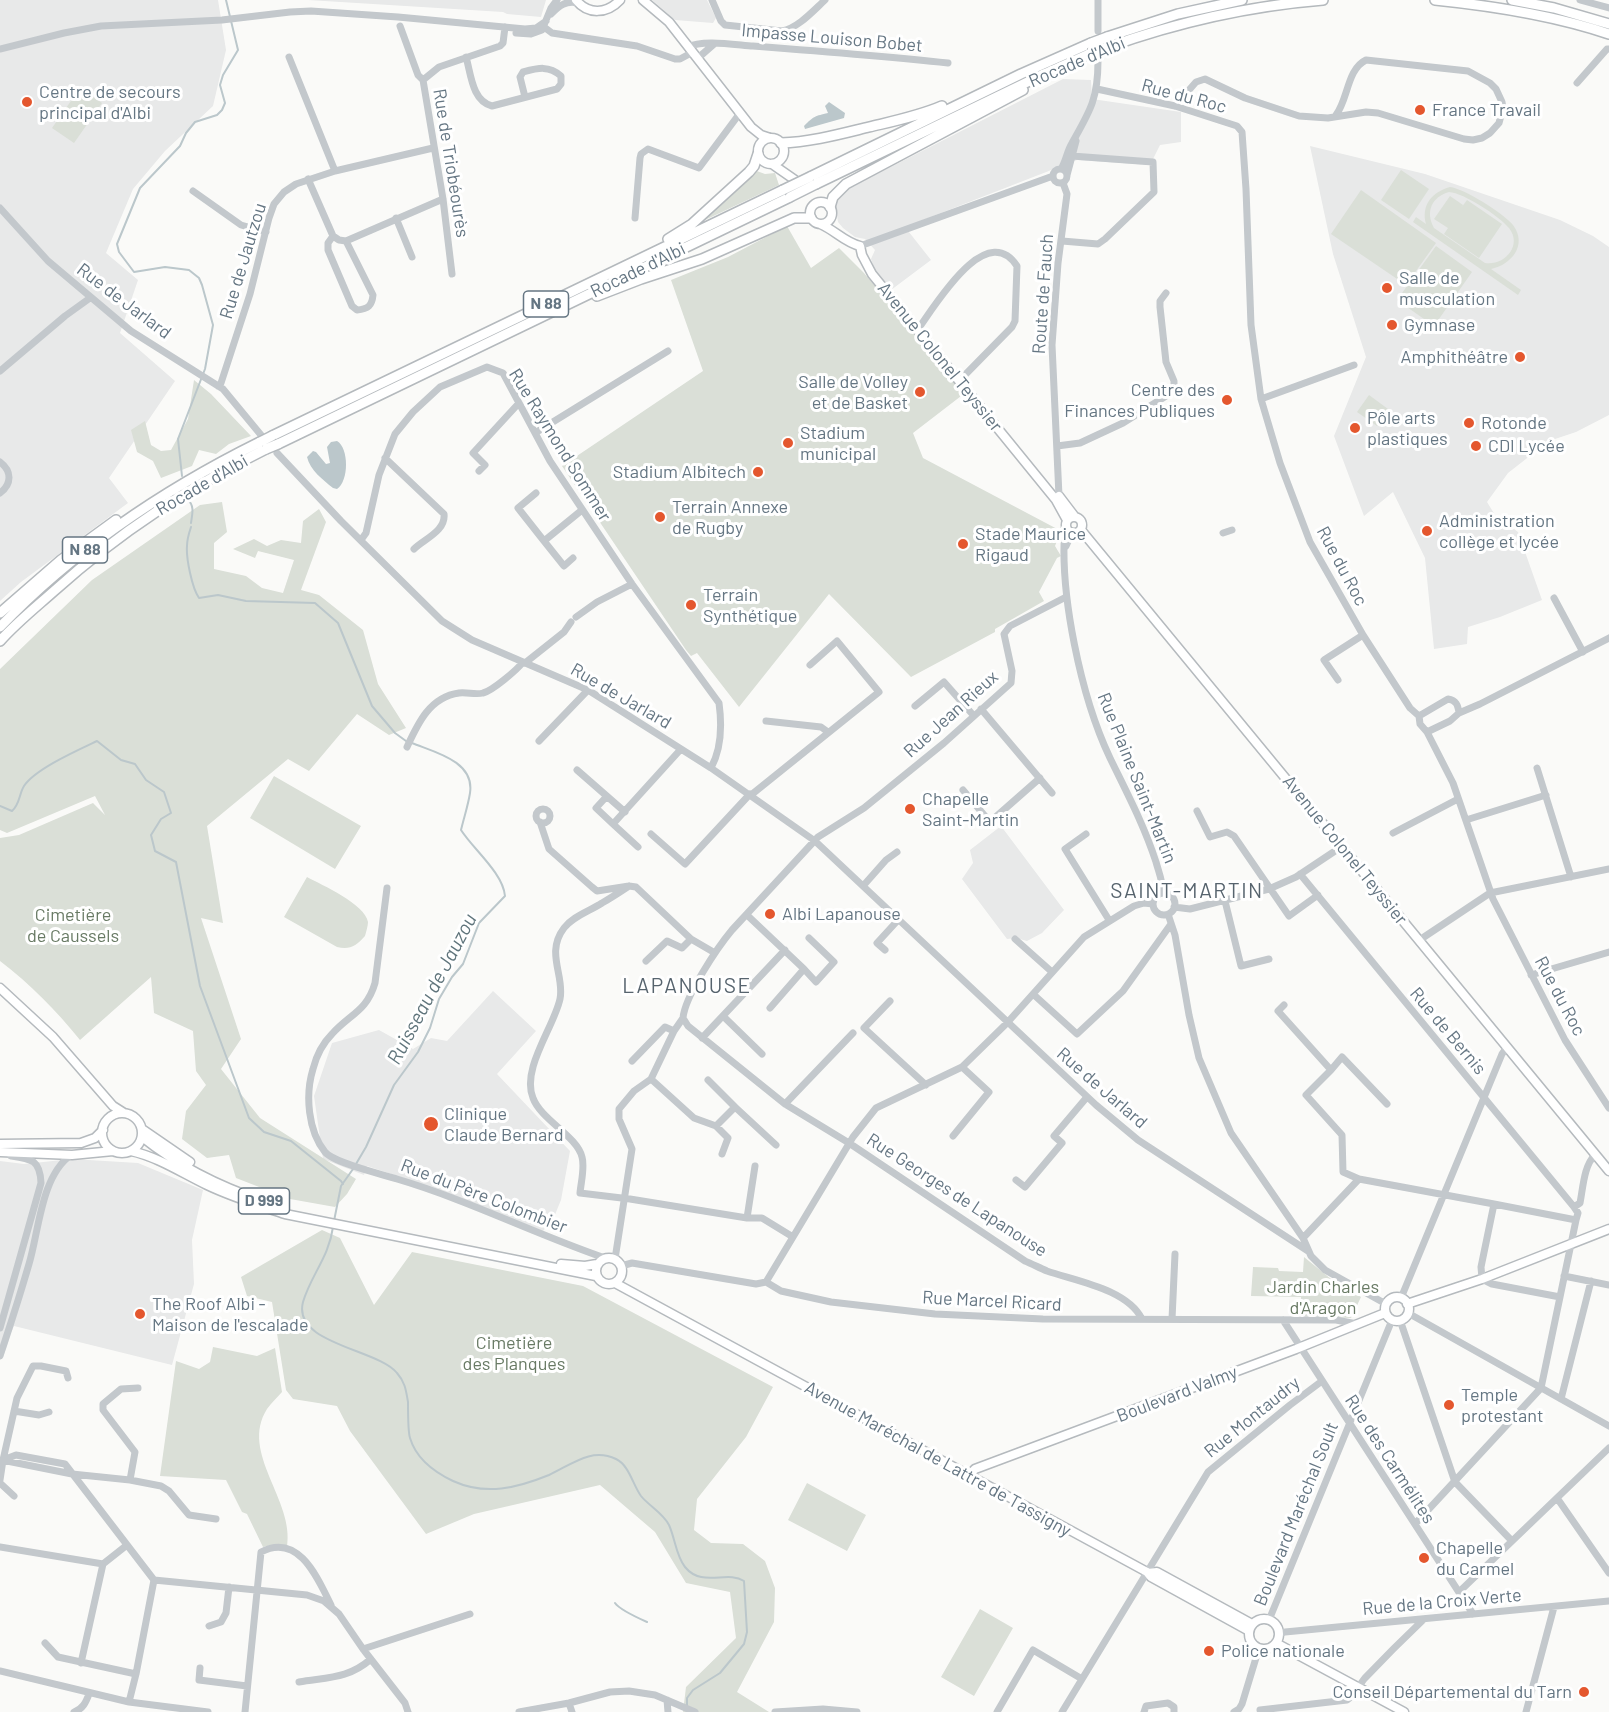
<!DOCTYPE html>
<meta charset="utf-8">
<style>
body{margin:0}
canvas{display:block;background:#fafaf8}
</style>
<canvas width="1609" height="1712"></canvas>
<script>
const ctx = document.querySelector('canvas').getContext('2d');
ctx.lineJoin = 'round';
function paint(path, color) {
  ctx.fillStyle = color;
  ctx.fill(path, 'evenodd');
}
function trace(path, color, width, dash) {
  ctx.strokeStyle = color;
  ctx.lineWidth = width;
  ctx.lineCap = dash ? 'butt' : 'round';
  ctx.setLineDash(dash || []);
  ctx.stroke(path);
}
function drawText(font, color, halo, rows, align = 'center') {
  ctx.font = font + ' Barlow,sans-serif';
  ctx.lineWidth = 6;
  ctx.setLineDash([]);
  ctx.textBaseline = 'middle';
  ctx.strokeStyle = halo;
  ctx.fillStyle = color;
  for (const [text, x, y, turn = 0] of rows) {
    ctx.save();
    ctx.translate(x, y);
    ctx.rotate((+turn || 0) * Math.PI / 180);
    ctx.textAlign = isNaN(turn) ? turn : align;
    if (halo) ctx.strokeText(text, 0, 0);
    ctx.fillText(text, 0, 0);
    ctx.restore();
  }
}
const built = new Path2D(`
 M0,0H218L226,50L213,106L165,151L133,189L106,253L138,280L120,333L175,381L109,478L128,503L21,582L0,601Z
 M308,0H546L541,17L507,14L503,12Z
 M652,0H707L716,18L713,23L675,20Z
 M1063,79L1091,80L1092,99L1181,112V142L1160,145L1150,165L1077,160L905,227L931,260L891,290L876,273L871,259L875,250L865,239L855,237L843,228L838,222L835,203L838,194Z
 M1310,146L1425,174L1560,220L1593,236L1609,247V415L1576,432L1549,441L1508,473L1487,502L1495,515L1518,532L1542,600L1500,617L1468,627L1467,644L1434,649L1425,558L1393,492L1364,516L1334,436L1366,357L1333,254Z
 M1001,826L1064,910L1042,933L1027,941L1016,938L1007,939L962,879L973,863L970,850Z
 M493,991L536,1031L497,1074L570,1151L561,1200L554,1217L543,1231L416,1182L367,1166L364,1175L323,1159L314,1096L332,1043L379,1030L413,1049L431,1038L447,1041Z
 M72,1159L138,1163L203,1190L192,1240L194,1284L172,1365L14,1326L0,1355V1161L24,1164Z`);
const green = new Path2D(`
 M80,88L102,103L74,143L52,128Z
 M754,170L765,174L775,173L779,185L705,220L704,217Z
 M1401,170L1429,189L1409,219L1381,200Z
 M1450,187C1465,189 1503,213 1513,225C1528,245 1511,265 1491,269L1521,290L1518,295L1413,222L1416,217L1426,224C1421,205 1432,192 1450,187ZM1449,192C1464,193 1499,216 1509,228C1523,246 1504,266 1485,263L1434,228C1425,211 1432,197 1449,192Z
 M1361,190L1436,243L1406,285L1331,234Z
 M1450,196L1463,205L1461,208L1467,200L1502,224L1479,258L1444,234L1448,228L1434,219Z
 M787,226L811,268L839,248L864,273L965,393L913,433L923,458L1061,531L1055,546L1061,556L1057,558L1039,592L1044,601L995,629V632L911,677L829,594L739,707L697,653L691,656L686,650L562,466L703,371L671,280L728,257Z
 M1436,246L1472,272L1434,326L1397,300Z
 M194,380L211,394L251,436L229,444L216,454L199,450L192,466L161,478L153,461L137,452L131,430L145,421L151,445L161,451L171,450L188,419Z
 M1369,395L1388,409L1377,426L1357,412Z
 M222,502L227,532L214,543V569L246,576L262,588L283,593L294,560L258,551L255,558L233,549L254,539L267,546L281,540L301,543L303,521L319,509L326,522L301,590L319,595L363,630L378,684L406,728L389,735L357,714L309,771L288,759L207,826L223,923L201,918L241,1039L221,1069L260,1118L356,1179L347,1194L335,1207L290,1199L236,1178L229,1155L207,1158L182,1139L186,1111L206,1085L196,1071L193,1031L154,1013L151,977L80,1040C56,1010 30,984 0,961V838L19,835L93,803L105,815L95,796L7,833L0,830V669L92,580L200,505Z
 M274,776L361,826L335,869L250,818Z
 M307,877C322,885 365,904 368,922C368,926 366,932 365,936C356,946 350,950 337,947L284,917Z
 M322,1230L340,1238L374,1305L412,1252L583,1286L773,1387L746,1437L697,1499L694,1530L711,1543L743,1544L765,1561L775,1588L774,1622L737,1692L769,1712H683L686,1687L736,1638L730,1592L686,1583L655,1532L600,1485L474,1514L426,1534L350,1431L337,1406L293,1399L286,1390L272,1302L247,1296L241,1277Z
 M1304,1257L1331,1279L1361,1297L1351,1318L1302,1316L1301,1297L1251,1296L1253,1267L1278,1268L1279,1271L1303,1272Z
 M213,1347L257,1356L275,1348L282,1392C277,1398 271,1403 267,1409C239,1453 295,1500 287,1547L277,1544L263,1547L247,1514L242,1512L226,1480L160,1476L176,1361L199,1369L210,1362Z
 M807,1483L866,1515L847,1551L788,1520Z
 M980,1609L1013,1628L974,1696L941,1677Z`);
const water = new Path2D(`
 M829,102L845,113L844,118L805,129L804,126C814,116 815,116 828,113L825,106Z
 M337,441C349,448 349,481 337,489L333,488C323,480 310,470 307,457L313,451L316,452L326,464L330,463L327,447L331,442Z`);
const stream = new Path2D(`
 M182,476L178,439L205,369L213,325L202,285L199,278L189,270L165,267L134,272L119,252L117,244L140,188L180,146L186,133L195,122L217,115L222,110L225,103L220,85L223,75L238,50L226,0
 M188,500C195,506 192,515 191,523
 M191,527C189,533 187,540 187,546C186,558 192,588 199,598L218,595L246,601L315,603L338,623L372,706L395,733L406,741
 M0,806L12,811C20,804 19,794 24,786C35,769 78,750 97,741L121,760L135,764L146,780L164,792L171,813L161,819L151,835L155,851L176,862L200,986L249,1118L264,1132L291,1141L341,1181L343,1184
 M356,1164L366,1147L394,1085L418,1052L430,1028L439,999L452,977L463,964L479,923L505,896C503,873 473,849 461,830C464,817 468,806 470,793C475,761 434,752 412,743
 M334,1221L341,1186L353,1169
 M333,1227C329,1257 311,1275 303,1302C292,1344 378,1349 397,1373C405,1382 406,1390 408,1402C408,1410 408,1432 410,1438C416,1458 434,1472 453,1481C486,1496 517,1488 549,1475C571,1465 591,1447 616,1459C629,1465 633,1485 641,1496C649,1506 663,1513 669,1525C675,1538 676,1556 685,1567C702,1588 727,1570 744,1581L747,1632L744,1644L720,1673L693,1690L687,1698V1706
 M615,1603C620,1610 638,1618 647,1622`);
const minor = new Path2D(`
 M712,0L721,21L725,25L782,31C798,28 813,11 825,0
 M1580,0L1609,8
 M551,14C559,6 566,0 578,3
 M400,26L418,75L423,80L443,199L452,274
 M544,27L552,33L637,46L675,59H680L693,52
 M1098,31V0
 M516,33L531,34L542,30L551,8L557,0
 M688,47C702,39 737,45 753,46C818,51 883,56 948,63
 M0,49L64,33L101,26L222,20L290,12L311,11L398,17L525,29L536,28L546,21
 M289,57L335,171
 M466,57C471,74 472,101 492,106L557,89L561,84V76C549,65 538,68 523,72L520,77L525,97
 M698,58L714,44
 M423,80L439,67L500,46L503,43L505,27
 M1577,83L1607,49H1609
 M1097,89L1175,106L1237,126L1242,132L1246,189L1251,325L1261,399L1280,463L1310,542L1363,635L1410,708L1419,716L1420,724L1427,732L1453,783L1493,899L1565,1040L1609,1108
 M1175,106L1196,82L1205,79L1245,98L1299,116L1328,118L1366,112L1378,113L1464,139L1473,140L1482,138L1490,133L1499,123L1503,108L1502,102L1496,89L1490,83L1468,71L1366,60C1347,69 1348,100 1336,115
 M1061,169C1066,161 1067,151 1072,143C1090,111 1098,99 1098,61
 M1053 176a7 7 0 1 1 14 0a7 7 0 1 1-14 0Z
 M1067,175L1076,141
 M308,179L333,236L328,243V250L352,306L357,310C368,309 372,306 373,295L346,241L339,240L333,236
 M193,191L241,225L266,232
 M0,208L48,261L131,331L223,389L261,435
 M396,218L412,257
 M635,218L640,158L641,154L648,149L699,168L740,113
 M346,241L443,199
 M1062,241L1098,244L1105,239L1154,192L1153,162L1072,156
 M860,246L1053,176
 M918,329C935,306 986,219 1017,266L1015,321L1012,327L960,380
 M0,371L65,316L90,298
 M218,386L221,383L250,294L269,218L274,204L284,192L296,184L335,171L433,148
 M1261,399L1354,365
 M535,433L668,351
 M1057,446L1080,443L1123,423L1174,391V381L1166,362L1160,307V301L1166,293
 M277,453L341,521L442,621L472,640L588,690L711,768L815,841L1096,1105L1138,1140L1308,1251
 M385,458L444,514C446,531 424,539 414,549
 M0,462C12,471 12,484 0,493
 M479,471L485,465L473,453L519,403
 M536,493L518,508L544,541
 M1059,496L1052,345L1058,263L1067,194L1063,183
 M1065,526C1059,593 1081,697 1110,758C1127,793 1144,825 1156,862C1159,873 1163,882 1163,893
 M1223,533L1232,530
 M361,540L366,533L379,475L395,434L413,412L440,387L487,367L503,373L550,461L632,584L719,703C722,725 722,748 711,768
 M1066,546L1072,533
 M573,558L564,566L544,541L582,510
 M1066,597L1010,626L1004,634L1012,671L1011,683L944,743L864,808L818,837L732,930C717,948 685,996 683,1018L688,1026L785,1104L849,1143L1025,1261C1032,1264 1040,1268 1047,1271C1076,1281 1127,1289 1142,1319
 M1554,598L1583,652
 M576,617L597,602L632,584
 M525,663L564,632L571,622
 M1338,680L1324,660L1363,635
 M915,706L944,682L974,716
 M981,709L1052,793
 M1419,716L1448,699C1456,700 1458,705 1459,713
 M766,721L821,727L828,732
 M1427,732L1450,721L1459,713L1480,704L1609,638
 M539,741L588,690
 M407,747C418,723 430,697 459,693C467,692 476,695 483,693C492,691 517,670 523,662
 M1537,768L1571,877
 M577,770L625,812
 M963,790L990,822L1040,778
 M751,795L879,692L837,641L810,665
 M607,796L596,808L613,824
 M536 816a7 7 0 1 1 14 0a7 7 0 1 1-14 0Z
 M1197,811L1210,837L1227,832L1234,836L1289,916L1318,895
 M1466,820L1546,795
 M540,822L549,849L592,887L597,891L629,886L636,887L691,939L715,953
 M1393,833L1458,799
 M651,834L685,864L750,794
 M1086,834L1065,849L1109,920
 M638,847L613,824L681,749
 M1300,874L1574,1207L1578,1213L1576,1220
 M629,886C620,892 611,898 602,903C590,911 573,916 564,928C545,953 565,976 560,999C554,1027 521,1069 533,1098C541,1120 577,1136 582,1157C585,1167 581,1182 580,1193L630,1199L747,1218H762L793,1237
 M863,886L886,860L897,852
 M387,888L375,983C367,1011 350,1014 332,1034C323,1043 316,1057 313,1069C305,1095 308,1131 325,1152C334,1163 381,1174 397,1179C468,1200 535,1234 605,1258
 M1153 904a11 11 0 1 1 22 0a11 11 0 1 1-22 0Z
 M1225,901L1241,966L1269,959
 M1174,907L1190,909L1269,889L1296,877L1341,847
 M1168,914L1175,935L1189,1015L1199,1058L1231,1133L1303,1238L1311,1256L1325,1270L1386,1304
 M747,915L804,969L770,1008
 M1015,939L1052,972
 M1420,942L1424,937L1490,893L1609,869
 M885,950L877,943L899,919
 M646,961L667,941L682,948L691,939
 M804,969L816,982L834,962L809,938
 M1531,975L1609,952
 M1033,994L1077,1034L1123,991L1171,924
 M890,1001L864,1028L926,1085
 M1284,1005L1278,1011L1331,1070L1306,1095L1342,1135L1343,1172L1359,1179L1494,1204
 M723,1016L762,1054
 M702,1038L785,950
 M632,1061L665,1027L674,1031
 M1331,1070L1342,1057L1387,1104
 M651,1079L694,1118L716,1126L728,1138L722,1154
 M651,1079L674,1031L683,1018
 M708,1080L735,1107L716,1126
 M785,1104L853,1033
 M735,1107L776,1145
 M953,1136L989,1092L962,1067
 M1016,1180L1025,1187L1062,1143L1054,1136L1087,1097
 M1494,1204L1576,1220L1560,1297L1492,1284L1482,1279L1481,1267Z
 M1574,1207L1580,1203C1583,1188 1584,1165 1595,1155
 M747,1218L755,1166
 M1303,1238L1359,1179
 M615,1259L632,1149L619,1119V1109L634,1091L651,1079
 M621,1266L632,1263L756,1284L766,1282L781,1291L831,1302L935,1314L1043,1319L1336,1320L1357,1324
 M1564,1276L1609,1285
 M766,1282L853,1137L876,1108L962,1067L1007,1023L1084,937L1134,906L1144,903L1153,904
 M1401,1298L1502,1054L1507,1047
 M1408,1313L1609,1426
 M1172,1319L1175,1254
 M1283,1320L1473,1614
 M1400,1320L1455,1482L1512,1541
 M0,1328L41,1183C40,1160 32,1159 11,1156
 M0,1356C10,1326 20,1295 29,1264C39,1231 41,1176 71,1155
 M1561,1399L1591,1281
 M14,1411L39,1415L49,1412
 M2,1460L72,1474L130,1480L161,1486L169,1491L189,1515L216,1519
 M3,1460L16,1455L65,1464L154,1580L136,1674L129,1702
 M0,1480L3,1460L17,1398L33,1366H41L66,1371L68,1378
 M130,1480L135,1452L103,1410V1404L121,1389L138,1388
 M0,1483L14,1496
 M1557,1498L1609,1573
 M1415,1524L1541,1388L1560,1297
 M0,1547L103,1564L127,1545
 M154,1580L307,1595L324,1601L339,1614L363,1649L405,1703L408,1712
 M1459,1592L1609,1448
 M1269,1620L1392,1320
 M209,1626L221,1622L226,1613L229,1587
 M1279,1634L1285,1632L1609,1601
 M45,1643L58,1657L136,1674
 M363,1649L470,1614
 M81,1663L103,1564
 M200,1668L199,1680L247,1686
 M0,1671L129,1702L208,1712
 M299,1682C328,1677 348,1679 371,1659
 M667,1700L668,1712
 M569,1703L572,1712
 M1260,1710L1347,1700C1355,1695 1359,1685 1365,1678C1384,1658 1403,1639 1423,1620
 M74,1712C83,1709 86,1702 89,1694
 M245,1712L261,1552C299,1532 318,1579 331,1605
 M519,1712L569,1703L610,1692L629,1691L655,1695L695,1712
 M775,1712L823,1709L857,1712
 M997,1712L1033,1650L1082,1679
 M1062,1712L1208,1472L1290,1405L1322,1381
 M1144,1712L1146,1706L1168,1703L1174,1707V1712
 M1234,1712L1239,1709L1242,1704L1259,1648
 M1526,1712L1554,1607`);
const major = new Path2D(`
 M576,0C588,15 607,14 620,0
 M643,0L669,22L751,127L761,135L770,138
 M758 151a13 13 0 1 1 26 0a13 13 0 1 1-26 0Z
 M772,164L795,180
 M810 213a11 11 0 1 1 22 0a11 11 0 1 1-22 0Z
 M820,224C835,230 844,242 860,246L862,255L872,274L1056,500L1067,520
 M1059,496L1075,517
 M1066 525a8 8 0 1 1 16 0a8 8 0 1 1-16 0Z
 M1081,530L1609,1171
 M0,988L53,1037L113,1106L124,1113
 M102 1133a20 20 0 1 1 40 0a20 20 0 1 1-40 0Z
 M142,1129L190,1162
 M142,1137C177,1165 221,1187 263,1201
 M0,1144L81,1143L95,1138L103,1130
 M131,1151C158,1157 182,1173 207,1185C232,1197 258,1205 285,1214L596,1276
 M0,1152L72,1155L113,1151
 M596 1271a13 13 0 1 1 26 0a13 13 0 1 1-26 0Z
 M561,1264L585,1266L597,1264
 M615,1283L1147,1572L1151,1577L1249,1631
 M1385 1309a12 12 0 1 1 24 0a12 12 0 1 1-24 0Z
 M1407,1304L1482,1279L1609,1229
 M969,1475L975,1469L1296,1349L1385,1313
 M1148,1573L1157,1572L1252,1624
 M1249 1634a15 15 0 1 1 30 0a15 15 0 1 1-30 0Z
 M1276,1643L1404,1712`);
const highway = new Path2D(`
 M1435,0C1494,6 1553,15 1609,34
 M1512,0L1554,8L1609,24
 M1107,37L1178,14L1242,0
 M1108,47C1178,22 1249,6 1323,0
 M781,143C811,142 840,134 869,127C894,121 919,116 942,106
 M810,177L1021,74L1091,43
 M816,184L1044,74L1089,54
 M830,207L833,197L846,184L1023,90
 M668,239L692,224L749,172L754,166L758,154
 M597,296L641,279L702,259L794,218H811
 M272,436L783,190
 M278,444L790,197
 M0,613L61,560L116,520
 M0,627C75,549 163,490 260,442
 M0,641C16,623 36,607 54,591C122,530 185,490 266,449`);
const highwayBridge = new Path2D(`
 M1091,43L1107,37
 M1089,54L1108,47
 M783,190L810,177
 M790,197L816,184
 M260,442L272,436
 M266,449L278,444`);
const markers = [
 [27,102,6,"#e4572e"],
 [1420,110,6,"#e4572e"],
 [1387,288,6,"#e4572e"],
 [1392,325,6,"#e4572e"],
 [1520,357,6,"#e4572e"],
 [920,392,6,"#e4572e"],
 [1227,400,6,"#e4572e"],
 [1469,423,6,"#e4572e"],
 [1355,428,6,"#e4572e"],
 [788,443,6,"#e4572e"],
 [1476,446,6,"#e4572e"],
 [758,472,6,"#e4572e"],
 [660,517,6,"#e4572e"],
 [1427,531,6,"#e4572e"],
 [963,544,6,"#e4572e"],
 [691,605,6,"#e4572e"],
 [910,809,6,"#e4572e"],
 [770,914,6,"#e4572e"],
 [431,1124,8,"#e4572e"],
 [140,1314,6,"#e4572e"],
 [1449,1405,6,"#e4572e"],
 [1424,1558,6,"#e4572e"],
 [1209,1651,6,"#e4572e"],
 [1584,1692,6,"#e4572e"]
];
const shields = [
 [546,304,45],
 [85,550,45],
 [264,1201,51]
];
const shieldNames = [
 ["N 88",546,304],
 ["N 88",85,550],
 ["D 999",264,1201]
];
const streetNames = [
 ["Impasse Louison Bobet",832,38,5],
 ["Rocade d'Albi",1077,62,-23],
 ["Rue du Roc",1184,96,15],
 ["Rue de Triobéourès",451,163,81],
 ["Rue de Jautzou",243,261,-73],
 ["Rocade d'Albi",638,270,-26],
 ["Route de Fauch",1043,294,-86],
 ["Rue de Jarlard",124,301,37],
 ["Avenue Colonel Teyssier",940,357,51],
 ["Rue Raymond Sommer",560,445,58],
 ["Rocade d'Albi",202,485,-30],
 ["Rue du Roc",1342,566,62],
 ["Rue de Jarlard",621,696,30],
 ["Rue Jean Rieux",951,714,-42],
 ["Rue Plaine Saint-Martin",1137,778,68],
 ["Avenue Colonel Teyssier",1345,850,51],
 ["Rue du Roc",1560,996,62],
 ["Rue de Bernis",1448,1031,50],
 ["Rue de Jarlard",1102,1088,41],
 ["Rue Georges de Lapanouse",957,1195,33],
 ["Rue du Père Colombier",484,1196,21],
 ["Rue Marcel Ricard",992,1301,3],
 ["Boulevard Valmy",1177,1394,-21],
 ["Rue Montaudry",1252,1417,-39],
 ["Avenue Maréchal de Lattre de Tassigny",938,1459,29],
 ["Rue des Carmélites",1390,1459,57],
 ["Boulevard Maréchal Soult",1296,1514,-68],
 ["Rue de la Croix Verte",1442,1602,-5]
];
const poiNames = [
 ["Centre de secours",39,92],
 ["principal d'Albi",39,113],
 ["France Travail",1432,110],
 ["Salle de",1399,278],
 ["musculation",1399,299],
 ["Gymnase",1404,325],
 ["Amphithéâtre",1508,357,"right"],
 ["Salle de Volley",908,382,"right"],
 ["et de Basket",908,403,"right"],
 ["Centre des",1215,390,"right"],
 ["Finances Publiques",1215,411,"right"],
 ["Pôle arts",1367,418],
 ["plastiques",1367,439],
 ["Rotonde",1481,423],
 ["Stadium",800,433],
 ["municipal",800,454],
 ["CDI Lycée",1488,446],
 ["Stadium Albitech",746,472,"right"],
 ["Terrain Annexe",672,507],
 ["de Rugby",672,528],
 ["Administration",1439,521],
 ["collège et lycée",1439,542],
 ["Stade Maurice",975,534],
 ["Rigaud",975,555],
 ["Terrain",703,595],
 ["Synthétique",703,616],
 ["Chapelle",922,799],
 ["Saint-Martin",922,820],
 ["Albi Lapanouse",782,914],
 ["Clinique",444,1114],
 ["Claude Bernard",444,1135],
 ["The Roof Albi -",152,1304],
 ["Maison de l'escalade",152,1325],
 ["Temple",1461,1395],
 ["protestant",1461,1416],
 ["Chapelle",1436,1548],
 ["du Carmel",1436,1569],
 ["Police nationale",1221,1651],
 ["Conseil Départemental du Tarn",1572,1692,"right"]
];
const parkNames = [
 ["Cimetière",73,915],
 ["de Caussels",73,936],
 ["Jardin Charles",1323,1287],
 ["d'Aragon",1323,1308],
 ["Cimetière",514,1343],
 ["des Planques",514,1364]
];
const waterNames = [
 ["Ruisseau de Jauzou",432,989,-62]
];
const quarterNames = [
 ["SAINT-MARTIN",1187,891],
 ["LAPANOUSE",687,986]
];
paint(built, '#e8e9e9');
paint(green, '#dadfd7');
paint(water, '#bbc7cb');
trace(stream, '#bbc7cb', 2);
trace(major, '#b5babe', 11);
trace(highway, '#b4b9bd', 12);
trace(minor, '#c3c8cc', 7);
trace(major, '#fff', 8);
trace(highway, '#fff', 9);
trace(highwayBridge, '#b4b9bd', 12, []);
trace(highwayBridge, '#fff', 9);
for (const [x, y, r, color] of markers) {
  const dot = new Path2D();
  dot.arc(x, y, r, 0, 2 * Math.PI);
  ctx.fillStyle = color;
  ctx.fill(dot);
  trace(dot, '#fff', 2);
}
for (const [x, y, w] of shields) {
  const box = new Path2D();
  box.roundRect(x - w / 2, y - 13, w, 26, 4.5);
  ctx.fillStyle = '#fff';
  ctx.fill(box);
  trace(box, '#657683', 1.5);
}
drawText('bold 16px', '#657683', null, shieldNames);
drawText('18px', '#657683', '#fff', streetNames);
drawText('18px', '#657683', '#fff', poiNames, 'left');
drawText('18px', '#687a64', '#fff', parkNames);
drawText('italic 20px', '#60757c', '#fff', waterNames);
ctx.letterSpacing = '1.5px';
drawText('21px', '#57646e', '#fff', quarterNames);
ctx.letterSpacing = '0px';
</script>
